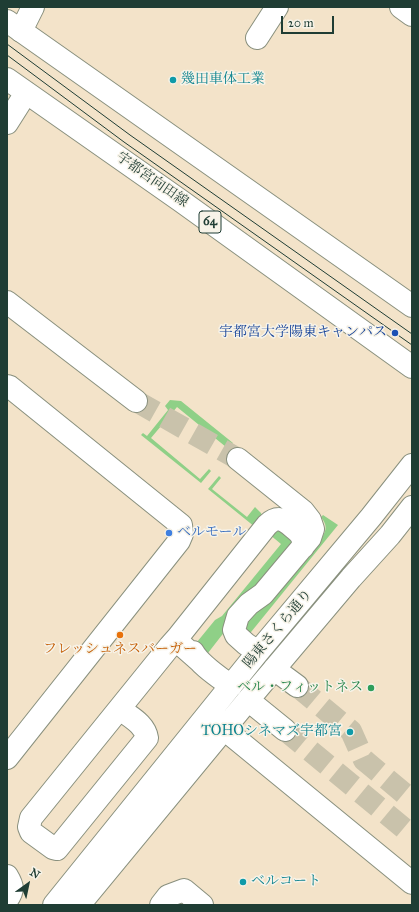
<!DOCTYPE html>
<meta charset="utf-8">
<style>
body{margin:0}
#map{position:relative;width:419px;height:912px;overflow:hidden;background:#f3e3c9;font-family:"IM FELL Great Primer",serif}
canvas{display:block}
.frame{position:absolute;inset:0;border:8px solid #1f3d34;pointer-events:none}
.north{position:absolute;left:8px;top:864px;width:40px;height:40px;-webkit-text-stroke:3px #f7f3e8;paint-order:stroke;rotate:33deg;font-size:11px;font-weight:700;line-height:16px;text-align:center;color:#1f3d34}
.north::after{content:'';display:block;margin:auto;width:14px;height:18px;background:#1f3d34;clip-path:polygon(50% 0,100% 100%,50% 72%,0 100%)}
.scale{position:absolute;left:281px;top:16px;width:53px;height:18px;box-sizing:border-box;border:2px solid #1f3d34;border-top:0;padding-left:5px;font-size:12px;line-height:14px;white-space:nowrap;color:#1f3d34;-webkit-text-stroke:3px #f7f3e8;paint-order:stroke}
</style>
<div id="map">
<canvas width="419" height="912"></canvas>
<div class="frame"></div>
<div class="north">N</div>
<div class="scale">20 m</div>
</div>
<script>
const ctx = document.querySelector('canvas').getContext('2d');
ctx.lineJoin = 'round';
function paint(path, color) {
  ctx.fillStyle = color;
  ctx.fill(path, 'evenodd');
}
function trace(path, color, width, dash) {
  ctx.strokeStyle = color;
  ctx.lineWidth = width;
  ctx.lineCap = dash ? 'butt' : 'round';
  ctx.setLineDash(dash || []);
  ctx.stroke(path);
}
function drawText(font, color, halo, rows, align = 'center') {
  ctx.font = font + ' "IM FELL Great Primer","Noto Serif JP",serif';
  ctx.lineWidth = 3;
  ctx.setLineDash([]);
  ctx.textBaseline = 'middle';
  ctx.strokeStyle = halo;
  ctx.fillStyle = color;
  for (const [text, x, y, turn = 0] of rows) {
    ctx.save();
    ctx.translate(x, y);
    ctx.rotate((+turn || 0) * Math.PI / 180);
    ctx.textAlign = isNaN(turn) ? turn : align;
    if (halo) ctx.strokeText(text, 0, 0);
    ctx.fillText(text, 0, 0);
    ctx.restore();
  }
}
const green = new Path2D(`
 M170,400L181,401L233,443L223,456L221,454L226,447L177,407L151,438L200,479L209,469L211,471L201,483L141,435L143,433L147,436L168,410L165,406Z
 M219,476L221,478L212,489L247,517L255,507L261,513L262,516L255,527L208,489Z
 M323,515L338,525L247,637L242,623L271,598L322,538C327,529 327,525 321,517Z
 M276,528L295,541L208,653L205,655L197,642L215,620L222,616L281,544L269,534Z`);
const minorTunnel = new Path2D(`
 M136,401L238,459
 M297,686L351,731L364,760L412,800
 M285,730L412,835`);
const minor = new Path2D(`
 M401,7L412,15
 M21,31L33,7
 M257,38L277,7
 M7,123L26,93
 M7,302L136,401
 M7,386L10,387L181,525L182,534L179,541L7,758
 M238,459L303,511L310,520L313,529L310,538L263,594L249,604L238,616L234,630L236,635L246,644L258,652
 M193,652C200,665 219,677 231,686
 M202,663L177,641L178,637L267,525C271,521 274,519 279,519C285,520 300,532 302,537C303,540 303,543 303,547
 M274,669L297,686
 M248,700L285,730
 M120,709C130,717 145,724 147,738L57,849L53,848L31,832L29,827L31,818L170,646L178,637
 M224,729L412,883
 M7,876C13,886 14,890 7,900
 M54,905L258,652L371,517L412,465
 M79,905L248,700L351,578L390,535L412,507
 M161,905L168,896L184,890L202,905`);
const major = new Path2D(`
 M7,21L412,306
 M7,79L181,201L412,367`);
const tram = new Path2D(`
 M7,44L130,135L412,334
 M7,55L124,142L412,345`);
const markers = [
 [173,80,4,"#0f9aa8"],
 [395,333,4,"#1a4fb4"],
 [169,533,4,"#3f7fe0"],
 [120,635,4,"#e8710a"],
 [371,688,4,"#2e9e5b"],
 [350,732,4,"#0f9aa8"],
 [243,882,4,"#0f9aa8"]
];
const shields = [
 [210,222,22]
];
const shieldNames = [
 ["64",210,222]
];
const cultureNames = [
 ["幾田車体工業",181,80],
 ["TOHOシネマズ宇都宮",342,732,"right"],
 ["ベルコート",251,882]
];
const streetNames = [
 ["宇都宮向田線",152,180,35],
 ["陽東さくら通り",278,629,-50]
];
const transitNames = [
 ["宇都宮大学陽東キャンパス",387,333]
];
const shopNames = [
 ["ベルモール",177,533]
];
const foodNames = [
 ["フレッシュネスバーガー",120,650]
];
const leisureNames = [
 ["ベル・フィットネス",363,688]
];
paint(green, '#8fd087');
trace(minorTunnel, '#c9c2ab', 22, [22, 11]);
trace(minor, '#89907e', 24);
trace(major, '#89907e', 24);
trace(minor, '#fff', 22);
trace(major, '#fff', 22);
trace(tram, '#1f3d34', 1);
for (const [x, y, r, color] of markers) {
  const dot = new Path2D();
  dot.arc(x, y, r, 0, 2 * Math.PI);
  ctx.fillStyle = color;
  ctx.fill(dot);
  trace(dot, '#f7f3e8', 1.5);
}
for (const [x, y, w] of shields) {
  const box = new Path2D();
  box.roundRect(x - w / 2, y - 11, w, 22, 3);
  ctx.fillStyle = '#f7f3e8';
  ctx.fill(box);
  trace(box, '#1f3d34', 1);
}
drawText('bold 13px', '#1f3d34', null, shieldNames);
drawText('14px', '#0d838f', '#f7f3e8', cultureNames, 'left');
drawText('14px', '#1f3d34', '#f7f3e8', streetNames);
drawText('14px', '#164399', '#f7f3e8', transitNames, 'right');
drawText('14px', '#366cbe', '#f7f3e8', shopNames, 'left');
drawText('14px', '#c56008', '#f7f3e8', foodNames);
drawText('14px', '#27864d', '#f7f3e8', leisureNames, 'right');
</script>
